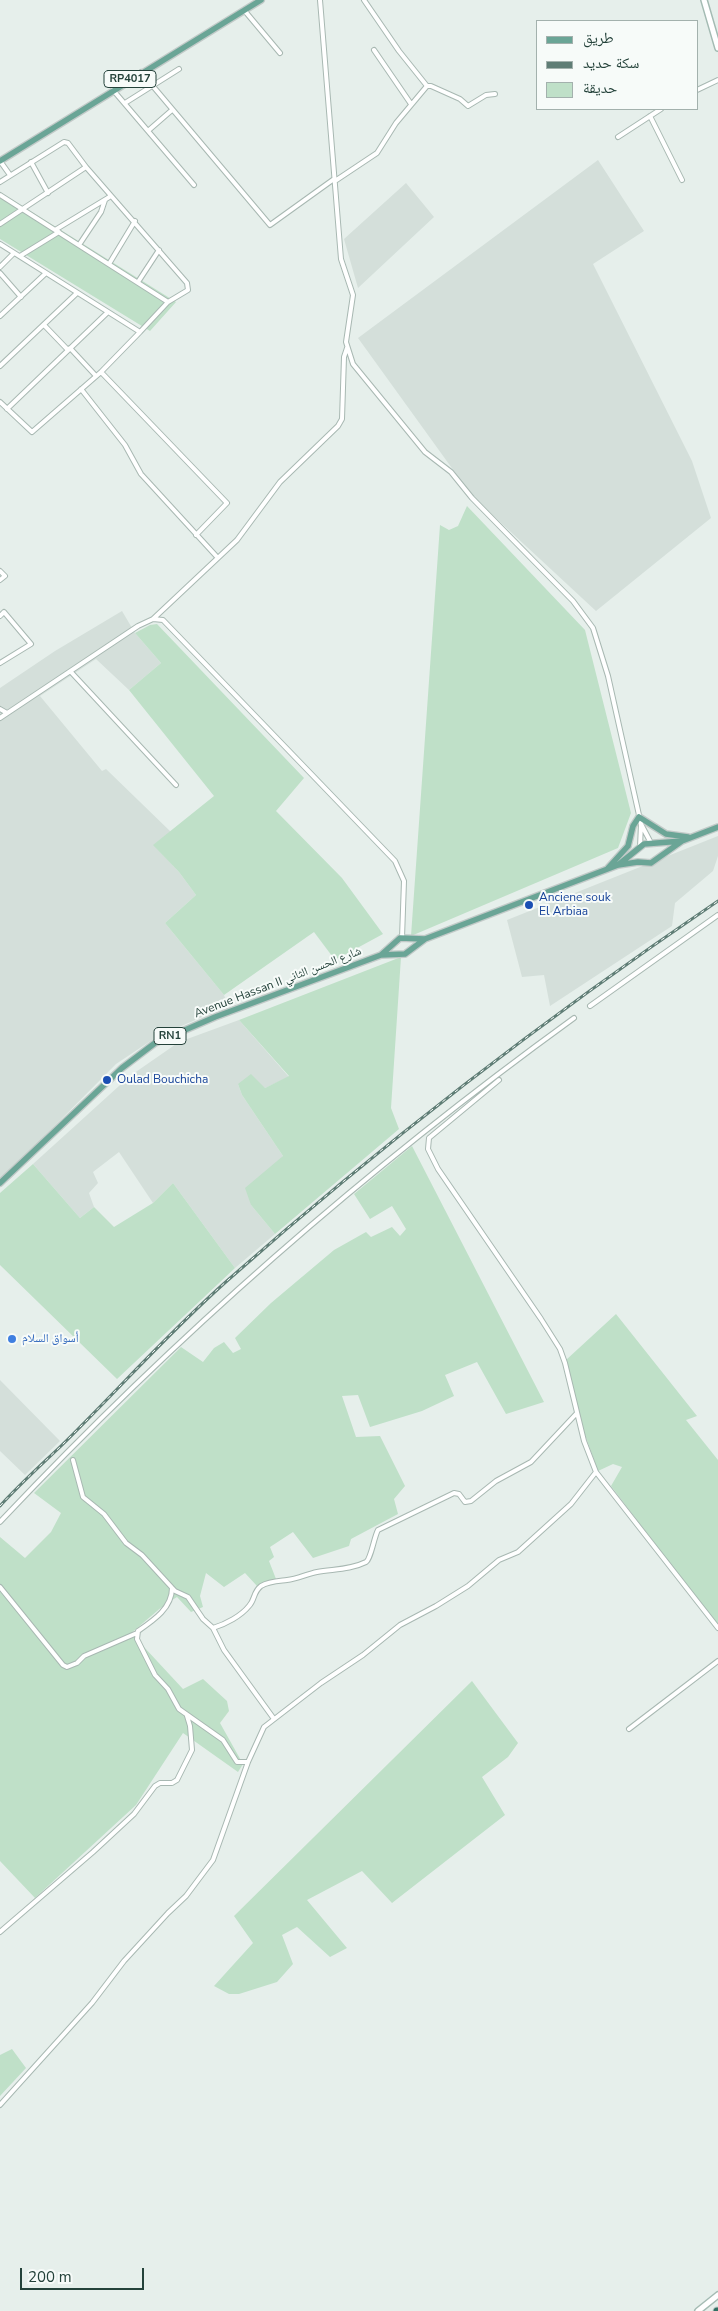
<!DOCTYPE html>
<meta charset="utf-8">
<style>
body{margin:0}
#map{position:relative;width:718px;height:2311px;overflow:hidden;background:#e6efeb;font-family:"Nunito Sans","Noto Naskh Arabic",sans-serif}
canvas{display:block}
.legend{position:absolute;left:536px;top:20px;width:162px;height:90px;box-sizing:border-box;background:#f7fbf9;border:1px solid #a3b1ad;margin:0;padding:6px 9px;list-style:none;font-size:15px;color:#24423a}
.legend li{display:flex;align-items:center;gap:10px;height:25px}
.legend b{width:25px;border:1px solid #a3b1ad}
.scale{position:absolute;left:20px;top:2268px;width:124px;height:22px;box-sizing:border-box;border:2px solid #24423a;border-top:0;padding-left:6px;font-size:15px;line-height:18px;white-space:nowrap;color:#24423a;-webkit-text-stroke:4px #f7fbf9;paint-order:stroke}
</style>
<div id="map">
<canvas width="718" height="2311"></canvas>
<ul class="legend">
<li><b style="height:6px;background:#6aa596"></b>طريق</li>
<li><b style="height:6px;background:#5f7d75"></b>سكة حديد</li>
<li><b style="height:14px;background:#bfe0c8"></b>حديقة</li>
</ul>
<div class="scale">200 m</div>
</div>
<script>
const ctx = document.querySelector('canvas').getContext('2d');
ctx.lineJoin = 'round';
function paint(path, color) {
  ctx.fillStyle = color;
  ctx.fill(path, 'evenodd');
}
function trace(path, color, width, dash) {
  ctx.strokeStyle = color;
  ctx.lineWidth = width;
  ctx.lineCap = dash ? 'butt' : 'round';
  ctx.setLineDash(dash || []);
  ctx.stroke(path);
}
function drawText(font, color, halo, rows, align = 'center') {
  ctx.font = font + ' "Nunito Sans","Noto Naskh Arabic",sans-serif';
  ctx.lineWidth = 4;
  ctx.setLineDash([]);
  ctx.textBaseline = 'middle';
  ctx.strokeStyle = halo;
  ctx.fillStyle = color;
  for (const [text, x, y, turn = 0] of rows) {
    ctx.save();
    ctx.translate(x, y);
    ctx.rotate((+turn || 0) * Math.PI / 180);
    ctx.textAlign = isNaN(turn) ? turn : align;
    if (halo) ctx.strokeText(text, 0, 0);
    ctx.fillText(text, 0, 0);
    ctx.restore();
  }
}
const built = new Path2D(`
 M598,160L644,231L593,264L692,461L711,518L596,611L472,496L358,338Z
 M406,183L434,217L358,288L344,239Z
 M122,611L135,633L161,663L129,690L96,659L40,696L102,771L106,769L171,832L154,845L179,872L196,895L165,923L224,995L228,1006L158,1036L116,1064L0,1181V688L55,651Z
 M718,836V856L713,871L675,903L672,926L550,1006L544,975L522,977L507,920Z
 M239,1020L289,1077L265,1088L238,1084L242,1095L283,1156L251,1205L275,1234L235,1268L173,1183L153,1203L119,1152L93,1172L98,1183L89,1193L94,1207L80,1218L33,1164L130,1076L179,1042Z
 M0,1380L60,1441L25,1475L0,1451Z`);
const green = new Path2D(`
 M0,192L176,302L150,331L0,239Z
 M467,506L585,630L631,813L618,848L411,936L440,525L449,530L458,526Z
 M157,624L304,778L276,811L342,878L383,934L335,960L314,932L224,995L165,923L196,895L179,872L153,845L214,796L129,690L161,663L135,633L150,625Z
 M401,957L391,1108L399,1129L275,1234L251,1205L245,1188L283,1156L242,1095L238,1084L251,1074L265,1088L289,1076L239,1020Z
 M412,1146L544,1402L506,1414L477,1362L445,1375L454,1396L422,1411L370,1427L358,1395L342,1396L356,1437L380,1436L405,1486L394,1499L398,1514L351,1539L349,1546L313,1558L293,1532L270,1547L274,1557L269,1561L276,1579L257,1586L245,1573L224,1587L206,1573L200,1596L203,1607L191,1612L177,1597C159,1607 148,1620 131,1633L183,1689L203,1679L227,1701L229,1711L220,1723L243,1764L238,1772L183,1733L136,1805L35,1898L0,1861V1537L25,1558L51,1532L61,1513L34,1493L181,1347L203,1362L214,1348L224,1342L233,1353L241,1349L235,1338L271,1303L334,1250L366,1232L371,1237L392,1227L400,1236L406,1229L392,1206L370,1219L354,1194Z
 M33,1164L80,1218L94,1207L114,1227L153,1203L173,1183L235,1268L117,1379L0,1265V1193Z
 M616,1314L697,1416L686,1420L718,1460V1627L611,1486L622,1467L613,1464L598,1471L584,1432L566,1360Z
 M472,1681L518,1743L508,1757L482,1777L505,1815L392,1903L362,1871L307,1900L347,1948L330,1957L297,1927L282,1935L293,1964L277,1982L239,1994H229L214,1986L253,1943L234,1916Z
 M12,2049L26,2068L0,2096V2055Z`);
const street = new Path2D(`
 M320,0L341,259L353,295L346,342L353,364L425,452L451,472L472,498L573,601L593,628L608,676L641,824L651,843
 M364,0L399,51L427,86
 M244,10L280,53
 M374,50L411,104
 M141,72L270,225L334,179
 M113,90L194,185
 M697,90L718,80
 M125,103L179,69
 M650,116L682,180
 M149,130L172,110
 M618,137L661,109
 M0,161L10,175
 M31,162L48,193
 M86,167L187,283L188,290L168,302
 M335,181L377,153L396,123L427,86H431L460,99L468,106L486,95L495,94
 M0,182L64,142L68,143L86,167L0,224
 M0,195L168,302L140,332
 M55,230L111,196
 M0,244L140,332L101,372L32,432L0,402
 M79,245L101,212L105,200
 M20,256L59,232
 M109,264L135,221
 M0,267L14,253
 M0,273L21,297
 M138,282L159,250
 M0,316L46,273
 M44,325L68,350
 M70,348L96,376
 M0,366L77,293
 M101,372L227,503L196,535
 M81,389L125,445L141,474L218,558
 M7,409L108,312
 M0,571L5,576L0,580
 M0,616L4,612L31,644L0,663
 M153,619L237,540L280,482L338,426L342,419L344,357L347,348
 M71,672L176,785
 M0,709L7,713
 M0,718L138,626L153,619L163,620L395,861L404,881L402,938
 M640,847L641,824
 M590,1006L718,915
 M499,1080L429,1138L428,1149L438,1169L541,1319L560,1349L565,1363L584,1441L596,1472L718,1628
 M73,1460L83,1497L104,1514L126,1543L142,1555L175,1591L188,1597L203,1619L213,1628C226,1624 241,1616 249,1606C255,1600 253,1592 261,1586C269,1581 278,1581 287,1580C297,1579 307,1574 317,1572C333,1569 350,1570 366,1562C371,1559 374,1537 378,1530L454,1493L459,1494L465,1502L471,1501L496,1481L531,1462L577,1413
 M0,1522C175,1336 367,1168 574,1018
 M0,1587L63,1665L67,1667L77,1663L84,1656L137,1633
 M172,1588C172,1608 154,1620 138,1631L137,1639L155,1675L168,1689L179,1709L223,1740L237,1762H248
 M213,1628L224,1650L274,1719
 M629,1729L718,1661
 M0,1932L93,1852L134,1814L155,1786L160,1783H172L177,1780L192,1750L190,1726L187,1716
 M0,2105L92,2003L124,1961L168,1913L186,1896L213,1860L248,1762L264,1727L321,1683L363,1655L400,1625L436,1606L468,1586L499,1560L518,1552L571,1504L596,1472`);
const secondary = new Path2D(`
 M704,0L718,48
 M698,2311L718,2295`);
const primary = new Path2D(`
 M0,161L261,0
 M618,865L644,844L682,841
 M608,868L628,846L633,826L639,817L666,834L688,837
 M381,955L405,954L425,939
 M0,1183L122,1068L155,1043L215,1017L381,955L400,938L425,939L618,865L638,862L651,863L682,841L718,827`);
const highway = new Path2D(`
 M717,2311H718`);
const rail = new Path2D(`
 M0,1506C19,1485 40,1466 61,1446C117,1391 169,1332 228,1280C383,1143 547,1017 718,901`);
const markers = [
 [529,905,5,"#1a4fb4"],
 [107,1080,5,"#1a4fb4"],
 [12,1339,5,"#3f7fe0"]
];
const shields = [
 [130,79,52],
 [170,1036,32]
];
const shieldNames = [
 ["RP4017",130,79],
 ["RN1",170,1036]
];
const transitNames = [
 ["Anciene souk",539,898],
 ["El Arbiaa",539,912],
 ["Oulad Bouchicha",117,1080]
];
const streetNames = [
 ["Avenue Hassan II شارع الحسن الثاني",278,983,-21]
];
const shopNames = [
 ["أسواق السلام",22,1339]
];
paint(built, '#d4dfda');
paint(green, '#bfe0c8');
trace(street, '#a8b8b2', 6);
trace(secondary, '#a4bbb3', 8);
trace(primary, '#c2cac8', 8);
trace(highway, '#c2cac8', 9);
trace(street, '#fff', 4);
trace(secondary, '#fff', 5);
trace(primary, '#6aa596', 5.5);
trace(highway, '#2f6f62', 7);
trace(rail, '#5f7d75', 3);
trace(rail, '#f7fbf9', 1, [4]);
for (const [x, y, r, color] of markers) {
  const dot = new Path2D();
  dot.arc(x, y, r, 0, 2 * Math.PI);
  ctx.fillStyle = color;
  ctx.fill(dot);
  trace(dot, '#f7fbf9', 2);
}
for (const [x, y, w] of shields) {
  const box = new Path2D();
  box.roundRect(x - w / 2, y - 8.5, w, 17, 4);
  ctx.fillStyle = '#f7fbf9';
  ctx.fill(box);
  trace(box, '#24423a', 1);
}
drawText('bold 11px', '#24423a', null, shieldNames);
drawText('12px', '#164399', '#f7fbf9', transitNames, 'left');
drawText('12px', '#24423a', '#f7fbf9', streetNames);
drawText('12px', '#366cbe', '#f7fbf9', shopNames, 'left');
</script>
